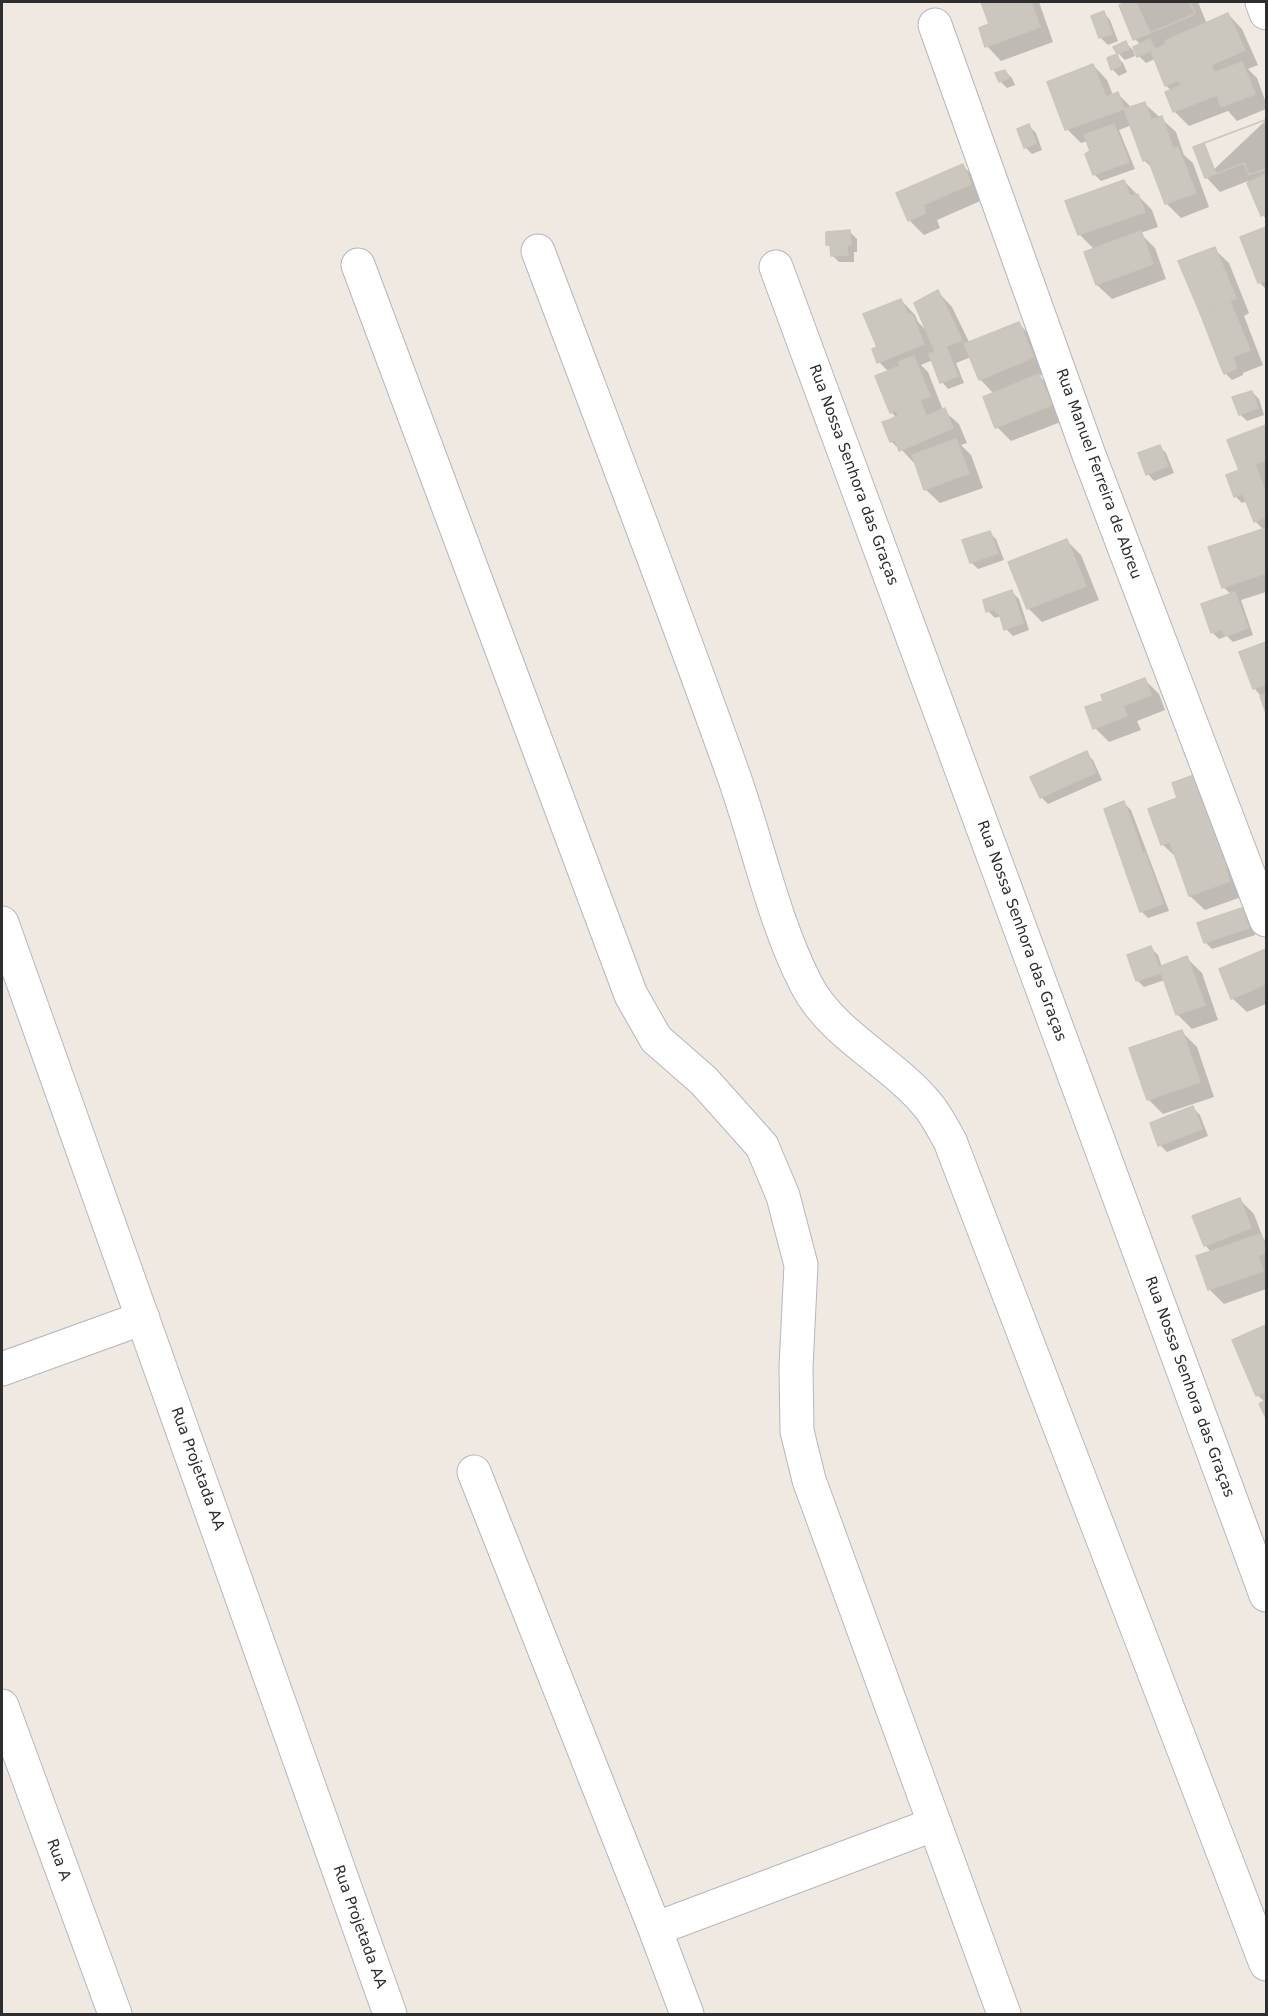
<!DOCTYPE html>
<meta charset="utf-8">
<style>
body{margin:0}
#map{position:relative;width:1268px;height:2016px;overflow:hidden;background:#efe9e1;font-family:"DejaVu Sans",sans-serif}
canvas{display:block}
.frame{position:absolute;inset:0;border:3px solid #2e2e2e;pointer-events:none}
</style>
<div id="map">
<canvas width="1268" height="2016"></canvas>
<div class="frame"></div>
</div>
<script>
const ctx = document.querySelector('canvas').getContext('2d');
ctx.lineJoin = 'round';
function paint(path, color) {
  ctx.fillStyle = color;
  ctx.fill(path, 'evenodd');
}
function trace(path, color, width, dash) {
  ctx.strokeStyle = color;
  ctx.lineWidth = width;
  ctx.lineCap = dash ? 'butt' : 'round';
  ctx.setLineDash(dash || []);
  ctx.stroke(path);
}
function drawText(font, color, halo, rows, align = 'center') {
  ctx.font = font + ' "DejaVu Sans",sans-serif';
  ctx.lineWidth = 4.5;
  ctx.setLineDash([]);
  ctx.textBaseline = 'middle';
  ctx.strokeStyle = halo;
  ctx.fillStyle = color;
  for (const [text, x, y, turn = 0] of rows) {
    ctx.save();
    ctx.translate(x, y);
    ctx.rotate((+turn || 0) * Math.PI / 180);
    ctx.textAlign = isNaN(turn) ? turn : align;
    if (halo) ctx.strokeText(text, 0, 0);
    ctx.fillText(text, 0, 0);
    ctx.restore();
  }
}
const shadow = new Path2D(`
 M983,2H1039L1053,42L1001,61L987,46L991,25Z
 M1130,2H1198L1207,24L1228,14L1242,29L1258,65L1248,69L1257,78L1266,103V109L1237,121L1228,111L1189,126L1174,111L1172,91L1166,86L1155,59L1146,63L1139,56L1141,45L1135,39L1121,6Z
 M1104,13L1110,20L1118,41L1108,45L1101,38L1093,17Z
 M1126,43L1133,50L1135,56L1125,60L1118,53Z
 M1116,56L1123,63L1127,72L1119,76L1112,69Z
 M1093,65L1107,80L1113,95L1118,94L1132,108L1144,103L1176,132L1184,155L1193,163L1209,207L1181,218L1166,203L1154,170L1144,160L1132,125L1119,130L1135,169L1101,181L1094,174L1092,152L1088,141L1081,143L1067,129Z
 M1005,71L1012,78L1015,85L1007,88L1000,81Z
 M1264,122L1266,124V219L1263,215L1248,181L1220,192L1206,177Z
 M1029,126L1036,133L1042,150L1032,154L1025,147Z
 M963,166L977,180L985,199L937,220L940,228L924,235L909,220L898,194Z
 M1124,181L1152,210L1158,227L1140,233L1155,248L1166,279L1112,299L1097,285L1086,253L1095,250L1080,235L1067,202Z
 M1266,228V289L1259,282L1242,238Z
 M850,232L857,239V252H854V262H839L832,255V249L828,244Z
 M1214,249L1229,263L1249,313L1244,316L1263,365L1243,373V375L1232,380L1225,373L1180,262Z
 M938,292L952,307L970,344L1019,324L1033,338L1047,372L1039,376L1054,390L1066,420L1011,441L997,427L994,394L980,379L971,357L956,363L964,383L948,389L942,382L933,360L921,365L928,372L943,410L959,424L967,443L961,445L971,455L983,488L940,503L925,489L916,464H915L900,448H898L891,441L889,421L897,418L891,412L889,372L879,362V348L901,300L915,315L918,322L928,332Z
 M1252,392L1259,399L1264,415L1247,421L1240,414Z
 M1266,427V479L1265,480L1266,484V592L1241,600L1253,635L1233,642L1227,636L1219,639L1212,632L1232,595L1223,587L1264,530L1255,521L1248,501L1242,503L1235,496L1241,471L1229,441Z
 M1159,446L1166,453L1174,473L1154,481L1148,474Z
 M989,532L996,539L1004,560L978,569L971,562Z
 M1067,541L1081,555L1099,600L1042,622L1028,608Z
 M1012,592L1019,599L1029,630L1013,636L1006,629L1001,616L995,618L988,611Z
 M1266,643V709L1261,696L1254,688L1241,653Z
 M1144,679L1159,694L1165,710L1137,721L1141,730L1109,742L1095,728L1105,701Z
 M1086,753L1093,760L1102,780L1048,804L1041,797Z
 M1205,773L1244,896L1205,910L1190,896L1177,858L1162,844Z
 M1124,803L1131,810L1169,911L1148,918L1141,911Z
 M1242,910L1249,917L1255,935L1212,949L1205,942Z
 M1151,948L1158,955L1162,967L1187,958L1202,973L1218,1020L1192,1029L1178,1015L1165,980L1144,987L1137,980Z
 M1266,951V1004L1247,1012L1232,998L1221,970Z
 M1182,1032L1197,1047L1214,1097L1163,1114L1148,1099Z
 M1193,1108L1200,1115L1208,1136L1167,1152L1160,1145Z
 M1240,1200L1254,1214L1263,1238L1266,1241V1289L1224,1304L1209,1289L1212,1253L1205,1245Z
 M1266,1326V1415L1261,1405L1265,1402L1257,1395L1234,1341Z`);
const building = new Path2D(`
 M981,2H1031L1040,27L985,47L979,28L989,24Z
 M1127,2H1190L1195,14L1133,40L1119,5Z
 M1136,2H1190L1195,14L1150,33Z
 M1104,11L1112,34L1099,38L1091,16Z
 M1228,13L1245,50L1211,65L1215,73L1181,86L1179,80L1165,86L1151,51L1166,44L1165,41Z
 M1150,39L1155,49L1137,57L1133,47Z
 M1126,41L1129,49L1117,54L1113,47Z
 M1117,54L1121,65L1111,70L1107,58Z
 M1242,62L1255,94L1221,107L1217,95L1173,112L1165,92Z
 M1093,64L1106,97L1118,92L1124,109L1065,130L1047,82Z
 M1005,70L1009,78L999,82L995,73Z
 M1145,102L1151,120L1162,116L1173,149L1143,161L1124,109Z
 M1265,120L1266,125V169L1249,175L1244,163L1216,174L1204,143Z
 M1265,120L1266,125V169L1249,175L1244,163L1205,178L1193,147Z
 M1029,124L1036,143L1024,148L1017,129Z
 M1114,124L1129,162L1093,175L1085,154L1090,151L1084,135Z
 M1178,147L1196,193L1165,204L1148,159Z
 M963,164L971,184L923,205L926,213L908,221L896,193Z
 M1266,174V213L1261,216L1247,183Z
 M1124,180L1130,196L1138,194L1145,212L1078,235L1065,201Z
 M1266,227V280L1258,283L1240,237Z
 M850,230L851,245L847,246L848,255L831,256L830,245H826V232Z
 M1141,231L1153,264L1096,285L1084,252Z
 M1215,247L1236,298L1200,313L1178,261Z
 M938,290L962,340L935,351L914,303Z
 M901,299L908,315L912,314L924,344L877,363L872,349L877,347L863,314Z
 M1230,301L1250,350L1219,362L1200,313Z
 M1019,322L1034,357L979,380L964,344Z
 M946,347L958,376L940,383L929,354Z
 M914,356L930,396L890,413L875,376L900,366L898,362Z
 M1233,357L1237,368L1224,374L1219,362Z
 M1039,374L1052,405L995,428L983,397Z
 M1252,391L1258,408L1239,415L1232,397Z
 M920,400L926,416L945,408L953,428L899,451L889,420L899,415L896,410Z
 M889,420L894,440L890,442L882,422Z
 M1266,425V460L1239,470L1227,440Z
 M956,439L969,473L924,490L912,455Z
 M1160,445L1168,466L1146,475L1138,453Z
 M1255,464L1266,493V517L1254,522L1243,494L1234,497L1226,475Z
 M1266,528V573L1222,588L1208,547Z
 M990,531L998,553L970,563L962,540Z
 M1067,539L1086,586L1027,609L1008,562Z
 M1012,590L1023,623L1004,630L999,613H996L995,609L986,612L983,600Z
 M1235,592L1248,628L1225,636L1222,629L1211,633L1201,604Z
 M1266,642V684L1253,689L1239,652Z
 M1145,678L1151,695L1123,706L1127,716L1093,729L1085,707L1103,701L1101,695Z
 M1266,693V713L1260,696Z
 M1087,751L1096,773L1079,780L1069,759Z
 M1069,759L1079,780L1040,798L1030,777Z
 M1205,771L1224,821L1161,845L1148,809L1177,798L1172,783Z
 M1124,801L1143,854L1122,861L1104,809Z
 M1219,823L1234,864L1225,868L1230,881L1189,896L1170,842Z
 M1145,853L1163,904L1140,912L1122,861Z
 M1242,908L1249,928L1204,943L1197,923Z
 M1151,946L1161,973L1136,981L1127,955Z
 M1266,949V984L1231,999L1219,969Z
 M1187,956L1205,1005L1176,1015L1159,967Z
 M1182,1030L1200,1082L1147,1100L1129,1048Z
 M1193,1106L1202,1129L1158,1146L1150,1123Z
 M1240,1198L1251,1228L1204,1246L1192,1216Z
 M1261,1234L1266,1249V1252L1258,1256L1263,1271L1208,1290L1196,1256Z
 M1266,1325V1391L1256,1396L1232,1340Z
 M1266,1400V1418L1259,1404Z`);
const minor = new Path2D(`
 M1262,2L1266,13
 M935,25L1089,455L1266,920
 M538,251C603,424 670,597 732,771C757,840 773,920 806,984C832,1035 890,1060 926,1103C936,1114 943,1129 950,1141L1266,1964
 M358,265L631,995L656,1039L704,1081L762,1146L783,1196L801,1265L796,1367L797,1431L809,1480L1004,2014
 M776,267L1266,1595
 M2,923L390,2014
 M2,1369L143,1318
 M474,1472L655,1929
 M2,1706L115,2014
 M687,2014L655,1929L935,1824`);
const streetNames = [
 ["Rua Manuel Ferreira de Abreu",1098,474,70],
 ["Rua Nossa Senhora das Graças",853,475,70],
 ["Rua Nossa Senhora das Graças",1021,931,70],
 ["Rua Nossa Senhora das Graças",1189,1387,70],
 ["Rua Projetada AA",197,1469,70],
 ["Rua A",58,1860,70],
 ["Rua Projetada AA",359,1927,70]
];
paint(shadow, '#0003');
paint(building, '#cbc7bf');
trace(building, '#cbc5ba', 1.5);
trace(minor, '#b4b7c1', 35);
trace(minor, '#fff', 33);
drawText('15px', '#2e2e2e', '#fff', streetNames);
</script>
